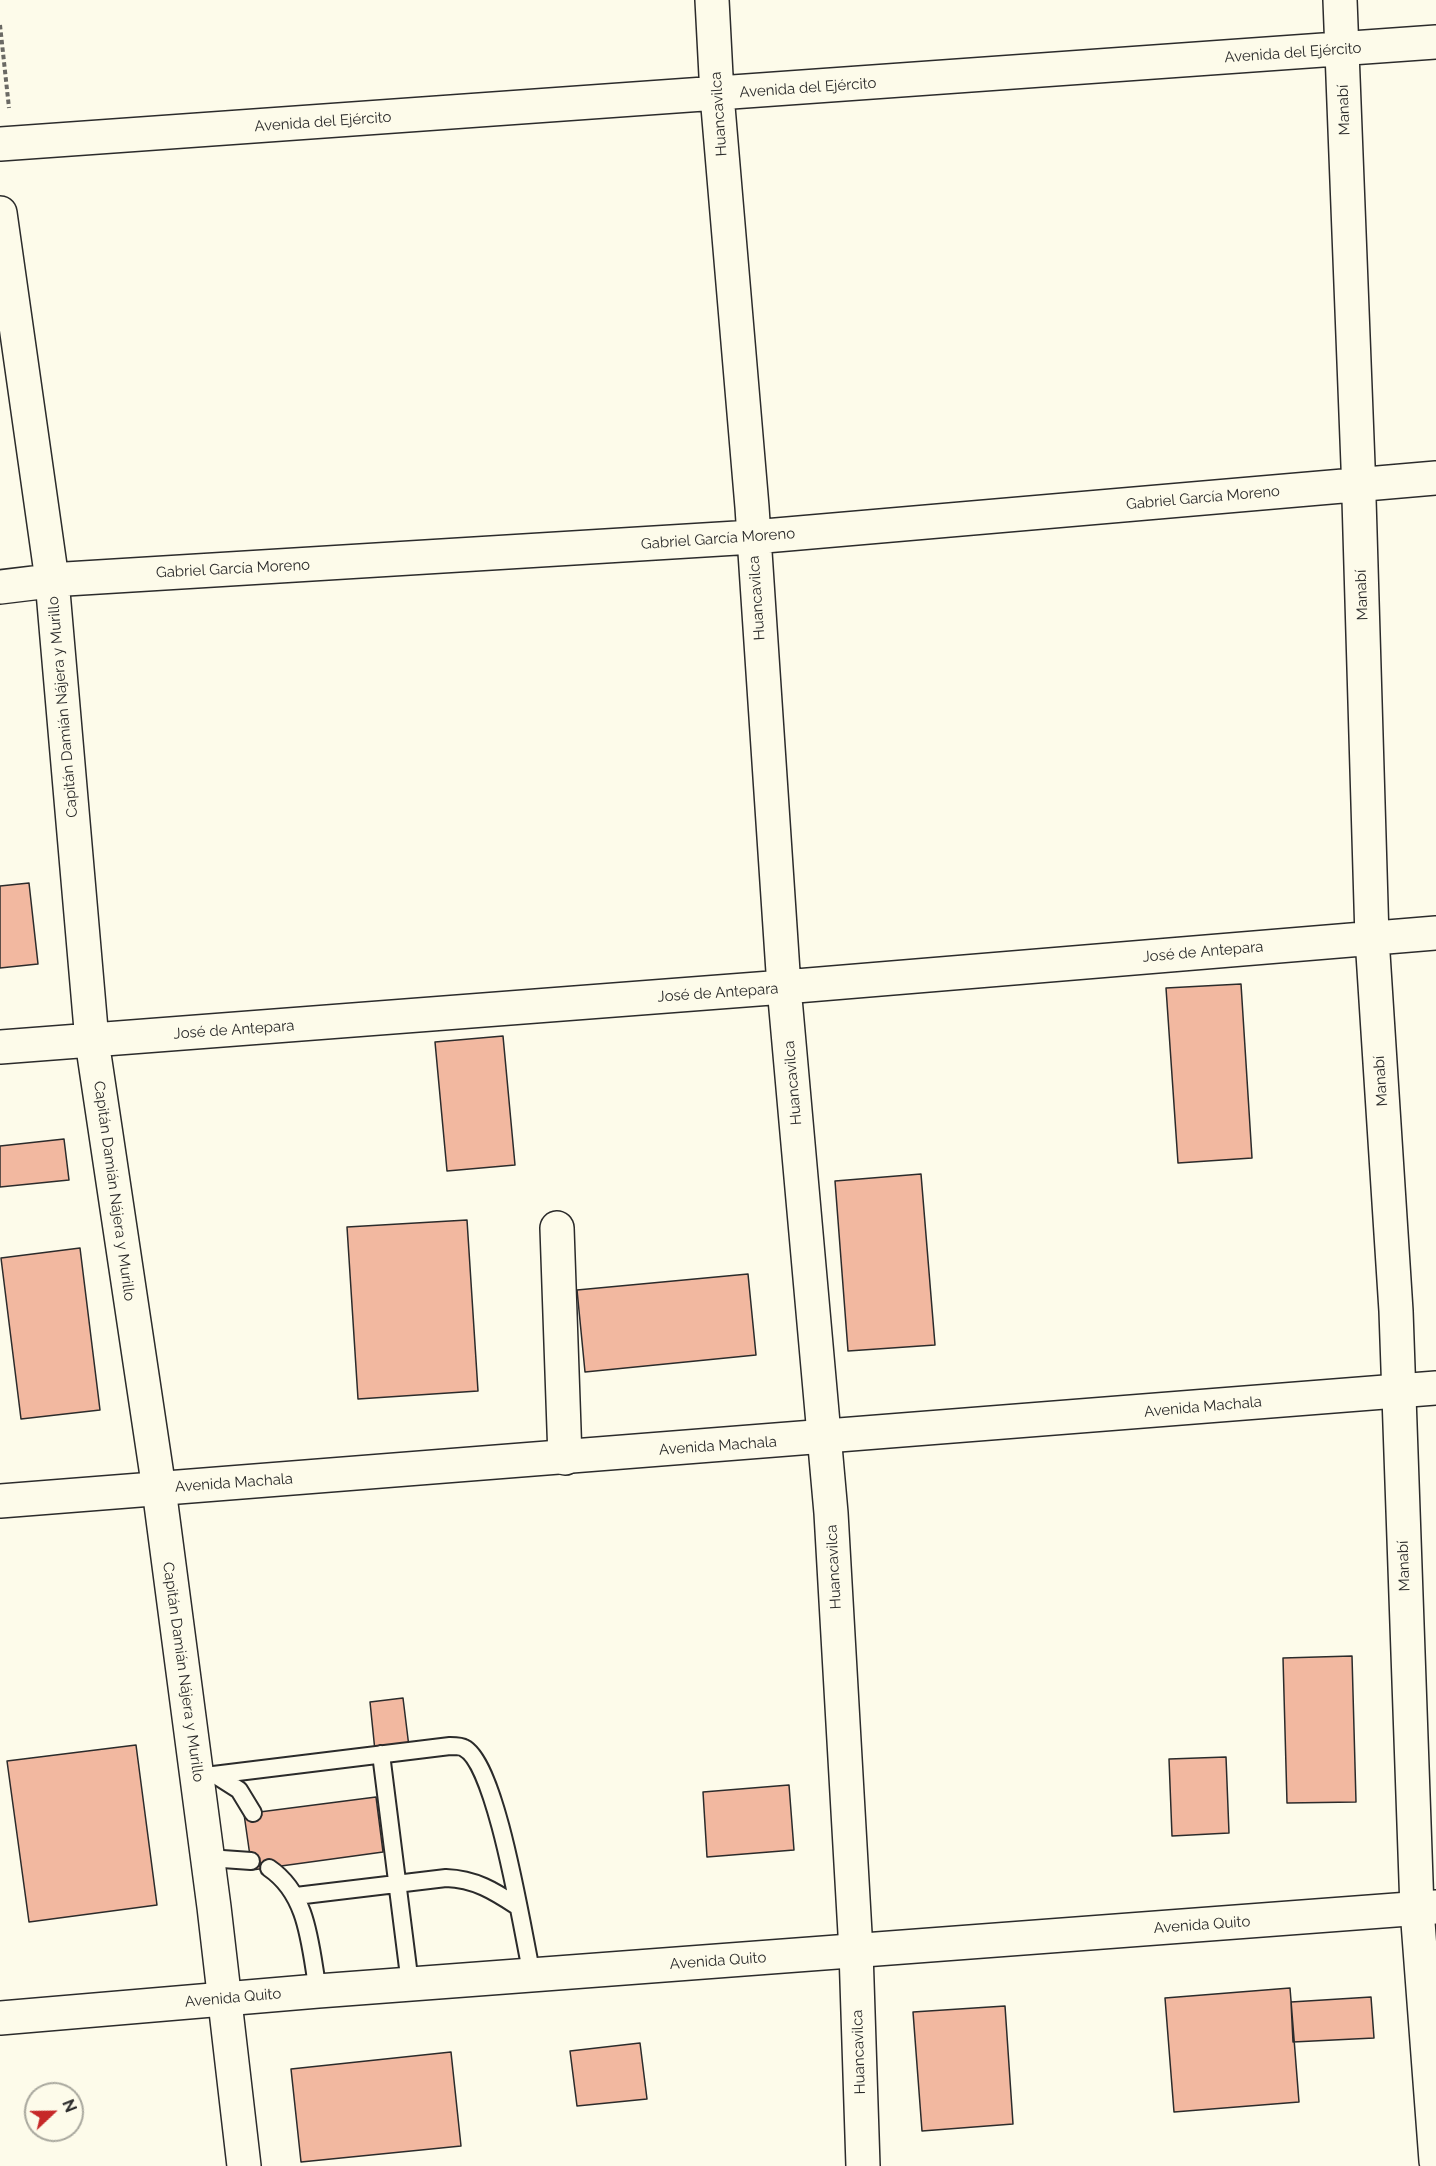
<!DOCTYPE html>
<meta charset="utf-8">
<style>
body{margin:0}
#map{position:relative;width:1436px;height:2166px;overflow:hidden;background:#fdfbea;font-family:Raleway,sans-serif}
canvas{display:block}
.north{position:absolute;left:24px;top:2082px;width:60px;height:60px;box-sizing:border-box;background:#fdfbea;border:2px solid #a9a89e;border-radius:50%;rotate:68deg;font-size:16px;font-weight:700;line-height:24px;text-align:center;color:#2b2b2b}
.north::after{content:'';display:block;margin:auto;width:21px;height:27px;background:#c62828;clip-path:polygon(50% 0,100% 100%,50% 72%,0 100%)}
</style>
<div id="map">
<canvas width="1436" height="2166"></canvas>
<div class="north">N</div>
</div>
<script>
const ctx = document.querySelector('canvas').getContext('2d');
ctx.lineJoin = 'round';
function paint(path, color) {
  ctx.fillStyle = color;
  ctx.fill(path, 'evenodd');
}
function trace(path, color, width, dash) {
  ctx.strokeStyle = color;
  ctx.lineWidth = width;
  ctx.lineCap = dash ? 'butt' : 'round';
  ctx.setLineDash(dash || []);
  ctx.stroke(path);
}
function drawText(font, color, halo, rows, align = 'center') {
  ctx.font = font + ' Raleway,sans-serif';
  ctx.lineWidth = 4.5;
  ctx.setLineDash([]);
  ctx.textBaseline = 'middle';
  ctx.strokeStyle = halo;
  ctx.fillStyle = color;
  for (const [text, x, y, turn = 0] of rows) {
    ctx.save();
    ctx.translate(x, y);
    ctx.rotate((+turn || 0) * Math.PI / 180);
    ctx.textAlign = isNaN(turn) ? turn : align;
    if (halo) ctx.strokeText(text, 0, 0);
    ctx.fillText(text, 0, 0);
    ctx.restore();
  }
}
const building = new Path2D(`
 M29,883L38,964L0,968V886Z
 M1241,984L1252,1158L1178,1163L1166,988Z
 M503,1036L515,1165L447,1171L435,1042Z
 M64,1139L69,1180L0,1187V1146Z
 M921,1174L935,1345L848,1351L835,1181Z
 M467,1220L478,1391L358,1399L347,1227Z
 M80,1248L100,1410L21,1419L1,1258Z
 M748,1274L756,1355L585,1372L577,1290Z
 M1352,1656L1356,1802L1287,1803L1283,1658Z
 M403,1698L409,1747L375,1751L370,1702Z
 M136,1745L157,1905L29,1922L7,1761Z
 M1226,1757L1229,1833L1172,1836L1169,1759Z
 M789,1785L794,1850L707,1857L703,1792Z
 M376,1797L383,1852L252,1870L244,1814Z
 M1290,1988L1299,2102L1174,2112L1165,1998Z
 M1371,1997L1374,2038L1293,2042L1291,2002Z
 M1005,2006L1013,2124L922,2131L913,2012Z
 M640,2043L647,2099L577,2106L570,2051Z
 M451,2052L461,2146L301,2162L291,2069Z`);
const path = new Path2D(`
 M0,25L9,108`);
const lane = new Path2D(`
 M381,1754L410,1984
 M217,1776L239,1790L253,1813
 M197,1777L450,1746C454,1746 461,1746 464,1748C497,1764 523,1935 532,1975
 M208,1858L251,1861
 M269,1868C309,1895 310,1947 318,1991
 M296,1896L446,1878C475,1879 494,1891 517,1906`);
const street = new Path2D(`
 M712,0L717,95L752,507L784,987L831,1513L856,1951L863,2166
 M1340,0L1358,465L1372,938L1396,1311L1417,1909L1436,2161
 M0,144L1436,42
 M0,213L52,580L92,1041L159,1489L214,1907L244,2166
 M0,587L66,579L753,537L1436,478
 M0,1047L784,987L1436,933
 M557,1228L565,1458`);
const primary = new Path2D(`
 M0,1501L1436,1388
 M0,2018L318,1991L1436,1907`);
const streetNames = [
 ["Avenida del Ejército",1293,53,-4],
 ["Avenida del Ejército",808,88,-4],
 ["Manabí",1344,110,-92],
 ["Huancavilca",719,114,-94],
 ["Avenida del Ejército",323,122,-4],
 ["Gabriel García Moreno",1203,498,-5],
 ["Gabriel García Moreno",718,539,-4],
 ["Gabriel García Moreno",233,569,-3],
 ["Manabí",1362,595,-92],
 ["Huancavilca",757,598,-94],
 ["Capitán Damián Nájera y Murillo",63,707,-95],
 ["José de Antepara",1203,952,-5],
 ["José de Antepara",718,993,-4],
 ["José de Antepara",234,1030,-4],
 ["Manabí",1381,1081,-94],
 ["Huancavilca",793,1083,-95],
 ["Capitán Damián Nájera y Murillo",114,1191,82],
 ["Avenida Machala",1203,1407,-5],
 ["Avenida Machala",718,1446,-4],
 ["Avenida Machala",234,1483,-4],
 ["Manabí",1404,1566,-92],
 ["Huancavilca",834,1567,-93],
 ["Capitán Damián Nájera y Murillo",183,1672,82],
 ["Avenida Quito",1202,1925,-4],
 ["Avenida Quito",718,1961,-4],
 ["Avenida Quito",233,1998,-5],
 ["Huancavilca",859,2052,-92]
];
paint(building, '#f2b8a0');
trace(building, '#2b2b2b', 1.5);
trace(lane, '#2b2b2b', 20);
trace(street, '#2b2b2b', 36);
trace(primary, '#2b2b2b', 36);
trace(path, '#6a6964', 4, [4.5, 3]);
trace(lane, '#fdfbea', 16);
trace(street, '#fdfbea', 33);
trace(primary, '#fdfbea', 33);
drawText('15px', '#2b2b2b', '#fdfbea', streetNames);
</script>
